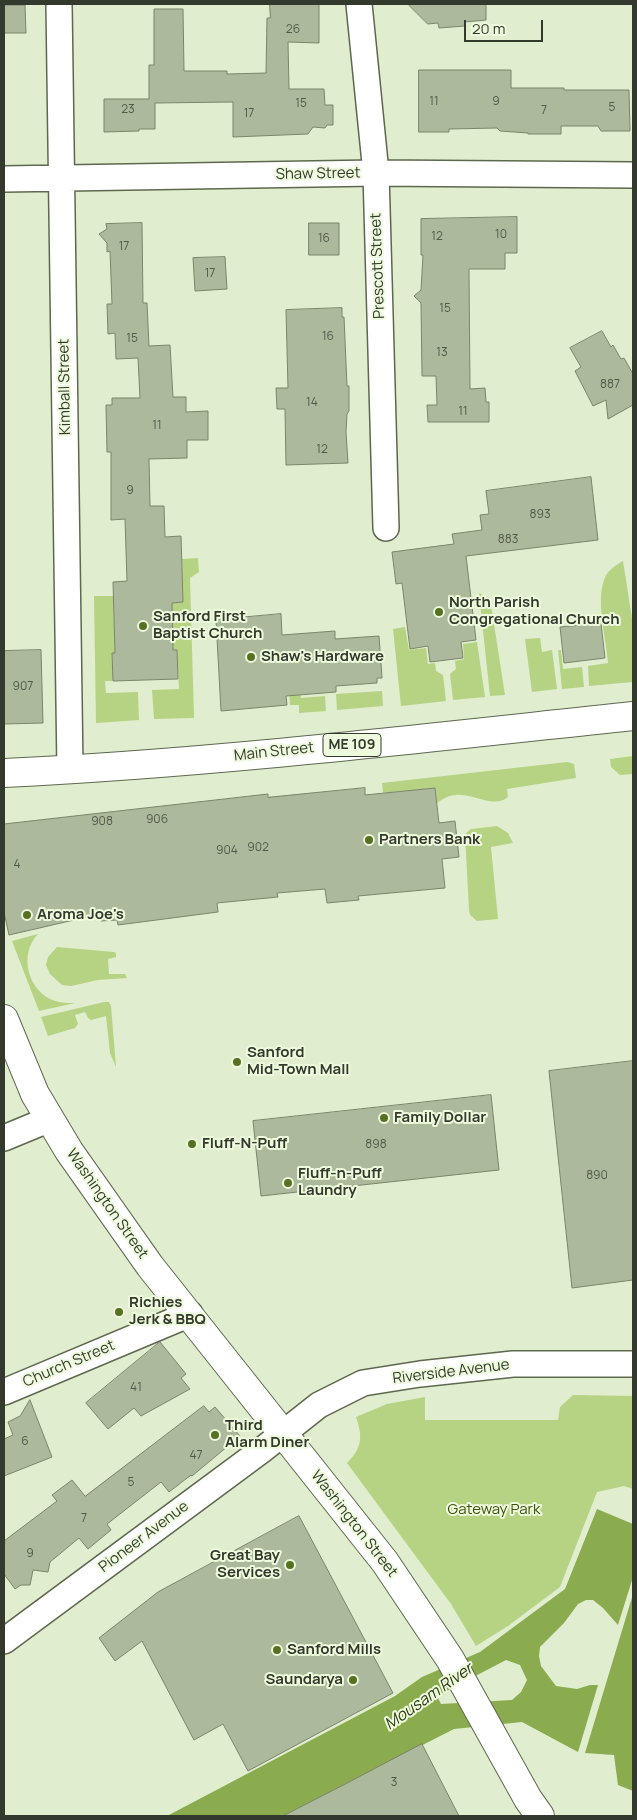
<!DOCTYPE html>
<style>
body{margin:0}
#map{position:relative;width:637px;height:1820px;overflow:hidden;background:#e0edcf;font-family:Manrope,sans-serif}
canvas{display:block}
.frame{position:absolute;inset:0;border:5px solid #34392d;pointer-events:none}
.scale{position:absolute;left:464px;top:20px;width:79px;height:22px;box-sizing:border-box;border:2px solid #34392d;border-top:0;padding-left:6px;font-size:15px;line-height:18px;white-space:nowrap;color:#34392d;-webkit-text-stroke:4px #edfadc;paint-order:stroke}
</style>
<div id="map">
<canvas width="637" height="1820"></canvas>
<div class="frame"></div>
<div class="scale">20 m</div>
</div>
<script>
const ctx = document.querySelector('canvas').getContext('2d');
ctx.lineJoin = 'round';
function paint(path, color) {
  ctx.fillStyle = color;
  ctx.fill(path, 'evenodd');
}
function trace(path, color, width, dash) {
  ctx.strokeStyle = color;
  ctx.lineWidth = width;
  ctx.lineCap = dash ? 'butt' : 'round';
  ctx.setLineDash(dash || []);
  ctx.stroke(path);
}
function drawText(font, color, halo, rows, align = 'center') {
  ctx.font = font + ' Manrope,sans-serif';
  ctx.lineWidth = 4;
  ctx.setLineDash([]);
  ctx.textBaseline = 'middle';
  ctx.strokeStyle = halo;
  ctx.fillStyle = color;
  for (const [text, x, y, turn = 0] of rows) {
    ctx.save();
    ctx.translate(x, y);
    ctx.rotate((+turn || 0) * Math.PI / 180);
    ctx.textAlign = isNaN(turn) ? turn : align;
    if (halo) ctx.strokeText(text, 0, 0);
    ctx.fillText(text, 0, 0);
    ctx.restore();
  }
}
const green = new Path2D(`
 M198,558L199,572L190,578L194,718L154,719L152,690L179,689L177,650H173L172,603L183,602L182,559Z
 M623,561L633,625V682L589,686L588,666L608,663C606,638 596,603 604,580C607,570 615,566 623,561Z
 M479,593L488,598L492,611L505,695L490,696Z
 M94,596H113L115,653H112L113,681H105L106,693L138,692L139,720L96,723Z
 M405,627L409,650L426,648L428,664L435,663L436,671L443,675L446,701L401,706L393,629Z
 M540,638L542,652L552,650L557,689L532,692L525,639Z
 M477,642L485,697L453,700L450,674L456,669L455,661L464,659L463,644Z
 M558,650H561L563,669L582,667L584,687L562,689Z
 M382,691L383,706L337,710L336,694Z
 M300,692L301,698L325,696L326,711L299,713V705H290L289,693Z
 M633,756V774L620,775L611,767L610,759Z
 M567,762L574,764L576,778L507,789L508,797C495,809 471,793 456,795C449,795 443,799 437,803L435,788L383,793L382,783Z
 M497,826L508,833L513,843L491,847L498,919L477,921L470,915L469,910L465,834L471,829Z
 M38,934C18,955 28,992 55,1001C62,1003 68,1003 75,1003L39,1011L12,941Z
 M57,947L114,952L116,953V957L108,959L109,974H125L127,978L98,980L71,986L62,985L50,974L46,965L48,957Z
 M104,1002H109L111,1006L116,1067L110,1053L106,1016L91,1020L88,1018L85,1012L75,1015L78,1024L75,1028L48,1036L41,1017Z
 M573,1395L633,1396V1489L624,1486L597,1492L560,1587L508,1626L476,1646L451,1604L347,1463C362,1448 363,1437 356,1417L387,1404L425,1397V1420H558L560,1407Z`);
const water = new Path2D(`
 M597,1509L633,1524V1577L618,1625L603,1608L593,1600H586L578,1604L564,1623L540,1647L539,1656L541,1666L556,1686L577,1689L590,1685H598L578,1752L522,1722L454,1729L283,1816H167L395,1696L422,1677L480,1652L565,1589ZM506,1660L520,1665L527,1680L521,1692L512,1700L441,1704L437,1696Z
 M633,1594V1791L618,1785L614,1755L585,1753Z`);
const building = new Path2D(`
 M270,4H319V43L288,42L289,89H324L325,105H333V125H327L325,128L313,127L308,134L233,137V102L155,103V129H139V131L104,132V99H149V65H154V9H183L184,71H227V74L266,73L267,18H270Z
 M408,4H486V20L465,22V26L439,28L438,23L428,24Z
 M4,5H25L26,33H4Z
 M419,70H511V88H564V90H629L630,131H601L598,126H561V134H528V133L500,131L497,128L449,129V132H419Z
 M517,217V253H505V269H469L470,389L485,388L486,402H489V422H428L427,405H437L436,376H422L421,303L414,296L421,290L423,255H421V219Z
 M142,223L143,303H147L149,346L170,345L173,397H186V412L208,411V440H187V458L149,459L150,506H164L165,537L181,536L183,602L172,603L173,650H177L178,679L113,681L112,653H115L113,582L127,581L125,519L111,520V452H107L106,405H112V398H140L138,358L116,359L115,333L108,334L107,304H112L110,251L107,252V243L99,234L107,229L106,224Z
 M309,223H339V255H309Z
 M225,257L227,289L195,291L193,258Z
 M342,308V317H344L347,386H349V411L347,414L346,432L348,463L286,465L285,409H277L276,388H288L286,310Z
 M602,331L611,347L613,345L621,359L624,358L633,374V405L608,419L606,400L593,406L575,371L581,367L570,348Z
 M591,477L598,540L466,556L476,640L461,642L463,658L430,662L428,646L410,649L402,583L396,584L392,552L454,544L452,534L482,530L480,515L489,514L486,491Z
 M281,614L282,635L335,631V639L379,636L382,678H377V683L336,686V692L286,696L287,705L221,711L216,620Z
 M600,615L605,658L564,663L560,627L581,625L580,618Z
 M41,650L43,723L4,724V651Z
 M365,788V795L435,788L439,823L455,821L459,857L442,859L445,888L358,896L359,900L327,903L325,889L277,893L278,897L217,903L218,912L118,925L117,920L101,921L100,914L9,935L4,912V824L268,794V797Z
 M633,1061V1280L572,1288L549,1071Z
 M491,1095L499,1170L261,1196L253,1121Z
 M160,1342L186,1374L181,1378L190,1389L141,1416L134,1408L108,1429L86,1403Z
 M30,1400L52,1457L4,1476V1439L13,1435L8,1422L20,1416Z
 M204,1406L209,1412L215,1407L240,1436L192,1476L191,1475L169,1492L161,1482L107,1524L111,1530L88,1549L79,1538L50,1562L48,1572L33,1570L30,1585H21L15,1589L4,1574V1541L57,1501L52,1495L72,1480L85,1496Z
 M299,1516L393,1693L248,1771L223,1724L194,1740L142,1641L115,1661L99,1638L158,1592Z
 M422,1744L459,1816H283L353,1780Z`);
const street = new Path2D(`
 M59,4L70,770
 M359,4L376,173L386,528
 M4,179L376,173L633,175
 M4,1138L50,1119
 M4,1392L190,1314
 M4,1641L262,1450L319,1405L363,1383L420,1374L513,1364H633`);
const secondary = new Path2D(`
 M4,1019L35,1094L69,1151L150,1266L385,1562L450,1659L528,1799L540,1816`);
const highway = new Path2D(`
 M4,773C214,763 424,738 633,716`);
const markers = [
 [439,612,5,"#577123"],
 [143,626,5,"#577123"],
 [251,657,5,"#577123"],
 [369,840,5,"#577123"],
 [27,915,5,"#577123"],
 [237,1062,5,"#577123"],
 [384,1118,5,"#577123"],
 [192,1144,5,"#577123"],
 [288,1183,5,"#577123"],
 [119,1312,5,"#577123"],
 [215,1435,5,"#577123"],
 [290,1565,5,"#577123"],
 [277,1650,5,"#577123"],
 [353,1680,5,"#577123"]
];
const numberNames = [
 ["26",293,30],
 ["11",434,102],
 ["9",496,102],
 ["15",301,104],
 ["5",612,108],
 ["23",128,110],
 ["7",544,111],
 ["17",249,114],
 ["10",501,235],
 ["12",437,237],
 ["16",324,239],
 ["17",124,247],
 ["17",210,274],
 ["15",445,309],
 ["16",328,337],
 ["15",132,339],
 ["13",442,353],
 ["887",610,385],
 ["14",312,403],
 ["11",463,412],
 ["11",157,426],
 ["12",322,450],
 ["9",130,491],
 ["893",540,515],
 ["883",508,540],
 ["907",23,687],
 ["906",157,820],
 ["908",102,822],
 ["902",258,848],
 ["904",227,851],
 ["4",17,865],
 ["898",376,1145],
 ["890",597,1176],
 ["41",136,1388],
 ["6",25,1442],
 ["47",196,1456],
 ["5",131,1483],
 ["7",84,1519],
 ["9",30,1554],
 ["3",394,1783]
];
const shields = [
 [352,745,58]
];
const shieldNames = [
 ["ME 109",352,745]
];
const streetNames = [
 ["Shaw Street",318,174,-1],
 ["Prescott Street",378,266,-92],
 ["Kimball Street",65,387,-91],
 ["Main Street",274,752,-6],
 ["Washington Street",107,1204,55],
 ["Church Street",69,1364,-23],
 ["Riverside Avenue",451,1372,-7],
 ["Washington Street",354,1524,52],
 ["Pioneer Avenue",144,1537,-37]
];
const poiNames = [
 ["North Parish",449,603],
 ["Congregational Church",449,620],
 ["Sanford First",153,617],
 ["Baptist Church",153,634],
 ["Shaw's Hardware",261,657],
 ["Partners Bank",379,840],
 ["Aroma Joe's",37,915],
 ["Sanford",247,1053],
 ["Mid-Town Mall",247,1070],
 ["Family Dollar",394,1118],
 ["Fluff-N-Puff",202,1144],
 ["Fluff-n-Puff",298,1174],
 ["Laundry",298,1191],
 ["Richies",129,1303],
 ["Jerk & BBQ",129,1320],
 ["Third",225,1426],
 ["Alarm Diner",225,1443],
 ["Great Bay",280,1556,"right"],
 ["Services",280,1573,"right"],
 ["Sanford Mills",287,1650],
 ["Saundarya",343,1680,"right"]
];
const parkNames = [
 ["Gateway Park",494,1510]
];
const waterNames = [
 ["Mousam River",429,1697,-35]
];
paint(green, '#b5d383');
paint(water, '#8aab4e');
paint(building, '#adb99c');
trace(building, '#7a856a', 1);
trace(street, '#5e684e', 28);
trace(secondary, '#5e684e', 30);
trace(highway, '#5e684e', 30);
trace(street, '#fff', 25);
trace(secondary, '#fff', 28);
trace(highway, '#fff', 28);
for (const [x, y, r, color] of markers) {
  const dot = new Path2D();
  dot.arc(x, y, r, 0, 2 * Math.PI);
  ctx.fillStyle = color;
  ctx.fill(dot);
  trace(dot, '#edfadc', 2);
}
drawText('12px', '#525949', null, numberNames);
for (const [x, y, w] of shields) {
  const box = new Path2D();
  box.roundRect(x - w / 2, y - 11.5, w, 23, 4);
  ctx.fillStyle = '#edfadc';
  ctx.fill(box);
  trace(box, '#34392d', 1);
}
drawText('bold 14px', '#34392d', null, shieldNames);
drawText('15px', '#34392d', '#edfadc', streetNames);
drawText('bold 15px', '#34392d', '#edfadc', poiNames, 'left');
drawText('15px', '#3e5210', '#edfadc', parkNames);
drawText('italic 16px', '#2d3a14', '#edfadc', waterNames);
</script>
